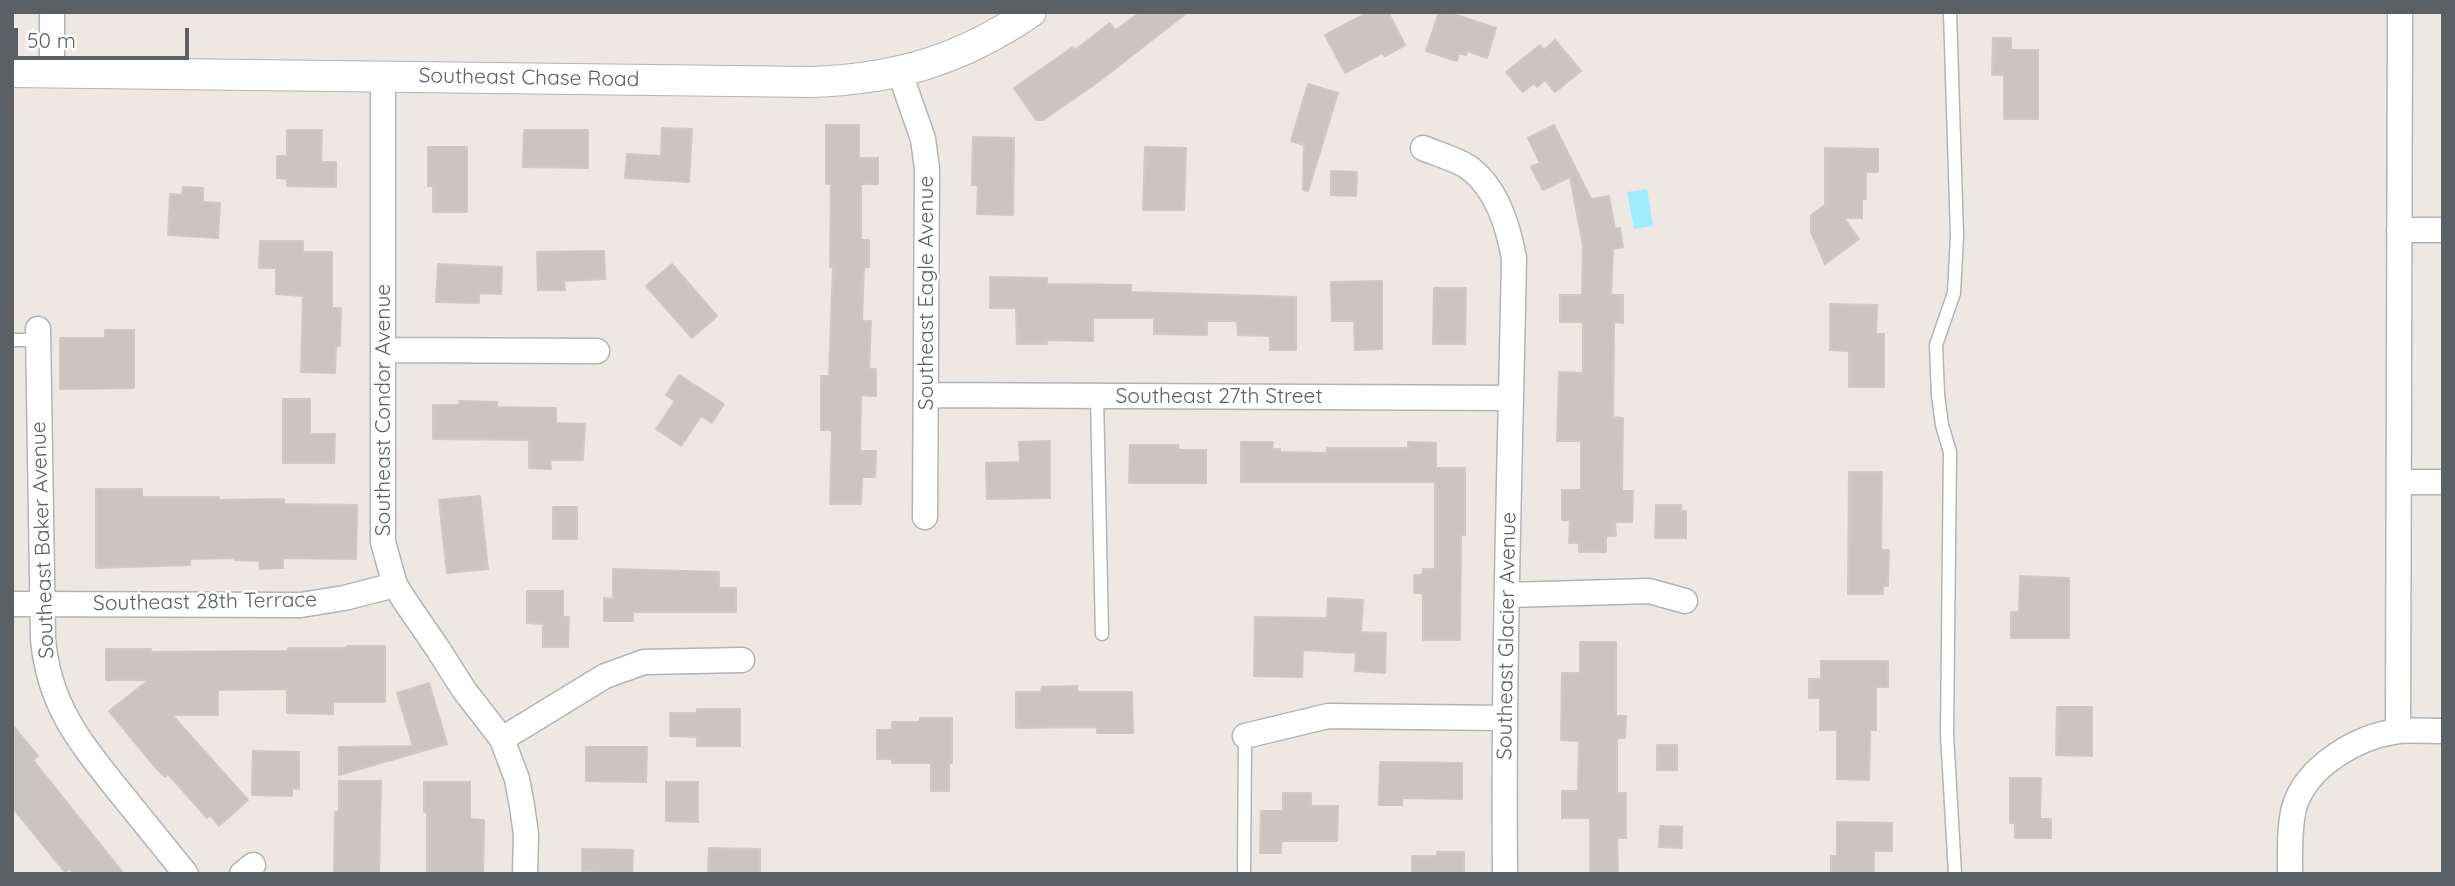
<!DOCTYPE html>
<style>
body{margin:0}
#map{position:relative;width:2455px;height:886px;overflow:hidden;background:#ede8e2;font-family:Quicksand,sans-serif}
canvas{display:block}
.frame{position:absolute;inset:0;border:14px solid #5a6063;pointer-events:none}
.scale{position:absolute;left:14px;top:28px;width:175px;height:32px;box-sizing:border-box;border:4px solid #5a6063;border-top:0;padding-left:9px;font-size:21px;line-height:24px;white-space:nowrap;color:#5a6063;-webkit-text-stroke:5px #fff;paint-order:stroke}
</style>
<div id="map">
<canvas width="2455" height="886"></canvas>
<div class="frame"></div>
<div class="scale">50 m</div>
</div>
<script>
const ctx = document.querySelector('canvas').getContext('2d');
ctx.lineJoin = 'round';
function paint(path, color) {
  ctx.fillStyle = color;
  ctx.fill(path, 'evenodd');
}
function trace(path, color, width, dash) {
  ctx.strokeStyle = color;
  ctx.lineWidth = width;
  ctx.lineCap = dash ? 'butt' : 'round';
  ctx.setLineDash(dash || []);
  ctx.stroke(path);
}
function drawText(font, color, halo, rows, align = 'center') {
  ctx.font = font + ' Quicksand,sans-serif';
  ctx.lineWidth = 5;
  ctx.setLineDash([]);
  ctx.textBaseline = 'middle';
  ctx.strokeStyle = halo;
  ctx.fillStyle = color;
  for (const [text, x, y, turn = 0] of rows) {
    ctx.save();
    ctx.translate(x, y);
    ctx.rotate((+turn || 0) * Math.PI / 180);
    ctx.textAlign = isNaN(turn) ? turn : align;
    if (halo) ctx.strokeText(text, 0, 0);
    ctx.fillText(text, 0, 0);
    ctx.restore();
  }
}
const water = new Path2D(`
 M1647,189L1653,226L1634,229L1627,192Z`);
const building = new Path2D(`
 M1140,12H1188L1098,82L1043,120H1036L1014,88L1073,47L1075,50L1110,23L1115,31Z
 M1369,12H1388L1405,45L1385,56L1382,53L1345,73L1325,35Z
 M1439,12H1448L1496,28L1487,58L1467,51L1466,55L1459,53L1457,61L1426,51Z
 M1993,38H2011V50H2038V119H2004V75H1992Z
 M1555,40L1581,71L1555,92L1545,80L1537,87L1534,83L1523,92L1506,72L1540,45L1544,50Z
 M1308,84L1338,93L1308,191L1303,190L1304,145L1291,141Z
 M826,125H859V158H878V184H861V240H869V267H864L862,321H871L869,369H876V396L861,395L860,451H876L875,477H862L861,504H830L832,430H821V376H829L833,267H830L831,184H826Z
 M1554,125L1591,199L1609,196L1615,229L1620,228L1623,247L1613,249L1611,295H1623V323L1614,322L1613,417L1623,418L1622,491H1633L1632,522H1615L1616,536H1606V552H1579V543H1569L1570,520H1562V490H1581V441H1557L1559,372L1583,373V322H1560V295H1582L1583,246L1570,177L1543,190L1531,167L1540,163L1528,138Z
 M662,128L692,129L689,182L625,178L627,154L661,156Z
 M287,130H322L321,162H336V187L287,186V179L277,178V156H287Z
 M524,130H588V168L523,167Z
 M973,137L1014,138L1013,215L977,214L978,185H972Z
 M428,147H467V212H433V186H428Z
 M1145,147L1186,148L1184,210H1143Z
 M1825,148L1878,149V172H1866V199H1862V218H1844L1859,239L1825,264L1811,232V215L1825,205Z
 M1331,171L1357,172L1356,196L1331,195Z
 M183,187L203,188V202L220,203L218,238L168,235L170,194L182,195Z
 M260,241H303V252H332V308H341L340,346H336L335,373L301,372L303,296L276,294V268H259Z
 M604,251L605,279L564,281L565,290H538L537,252Z
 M438,264L502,267L501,294L479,293V303L436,302Z
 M672,264L717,316L692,338L646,286Z
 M990,277L1047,278V284L1131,285V292L1296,297V350H1270V336L1238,335L1237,321H1207V335L1154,334V318H1093V341L1047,340V344H1017L1016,308H990Z
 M1382,281V349L1355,350L1354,321H1332L1331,282Z
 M1434,288H1466L1465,344H1433Z
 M1830,304L1877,305L1876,334H1884V387H1849V351L1830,350Z
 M105,330H134V388L60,389V338H105Z
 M679,375L724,404L712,423L701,416L681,446L656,429L675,401L666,395Z
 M283,399H310V434H335L334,463H283Z
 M459,401L497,402V407L556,408V423L585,424L583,460H550L551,469L529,468V440L433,439V405H460Z
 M1050,441V498L987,499L986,463L1020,462L1019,442Z
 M1241,442H1273L1272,449H1280V452L1327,453V448H1408V442L1436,443V468H1465V535H1461L1460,640H1423V593H1414V575H1423V569H1435V482H1241Z
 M1130,445H1178L1179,450H1206V483H1129Z
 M1849,472H1882L1881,550H1889L1888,586H1883V594H1848Z
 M96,489H142V497H219V500L284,499V504L357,505L356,559L283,558V568L260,569L259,561L235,560V558L190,559V565L96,568Z
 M480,496L488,569L447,573L439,500Z
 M1656,505H1681V511H1686V538H1655Z
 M553,507H577V539H553Z
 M613,569L719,572V588H736V612H633V621H604V598L613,599Z
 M2020,576L2069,578V638H2011V612H2019Z
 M527,591H563V617H569L568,647H543V624L527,623Z
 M1328,598L1363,600L1361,632L1386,633L1385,673L1355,671L1356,653L1303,650L1302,677L1254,676L1255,617L1327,618Z
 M1580,642H1616V716H1626L1625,738H1617V793H1626V838H1617L1618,874H1590V818H1562V791H1578L1579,741L1561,740L1562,673H1580Z
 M347,646H385V702H333V714L287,713V689L218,690V715H172L248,800L219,826L210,815L207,818L168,774L165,777L156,768L109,711L149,680H106V649H151V652L288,651V648H347Z
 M1821,661H1888V687H1876V730H1870L1869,780L1837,779V730H1820V698H1809V679H1821Z
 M429,683L447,744L339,775V747L413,746L397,693Z
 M1077,686V692H1132L1133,733H1097V727L1016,728V692H1041L1042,687Z
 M2057,707H2092V756L2056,755Z
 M697,709H740V746H697V737L670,736V713H697Z
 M920,718H952V763H949V791H931V763H892V759H877V730H892V722H920Z
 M12,725L38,756L33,760L124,874H73L70,869L65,872L12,807Z
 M1657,745H1677V770H1657Z
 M586,747H647L646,782L586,781Z
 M253,751L299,752V789L292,788V796L252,795Z
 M1380,762L1462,763V799L1402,798V805H1379Z
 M2010,778H2041L2040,819H2051V838H2015V823H2010Z
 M339,781H381L379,874H334L335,812H339Z
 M424,782H470V819L484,820L483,874H427V812H424Z
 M666,782H698V822L666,821Z
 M1283,793H1311V806H1338L1337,841H1281V853H1260L1261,811H1283Z
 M1837,822L1892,823V851H1874V874H1831V856H1837Z
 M1660,826L1682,827V848L1659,847Z
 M709,848L760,849V874H708Z
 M582,849L633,850L632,874H597V871H582Z
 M1437,852H1464V874H1412V856H1437Z`);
const service = new Path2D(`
 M1950,12L1957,236L1954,293L1936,345L1938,395L1942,425L1950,452L1947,734L1955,874
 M12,340H38
 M1097,396L1102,634
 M1244,874L1245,736`);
const minor = new Path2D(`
 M52,12V73
 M900,73L923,139L927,168L925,517
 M383,76V542L395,585L405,601L438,649L464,690L502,739L517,779L522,806L526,834L525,874
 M1423,148C1437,154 1456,159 1468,167C1497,188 1508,226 1514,258C1510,463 1503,669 1505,874
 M2399,230H2443
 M38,329L43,639C49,705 79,741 118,790C141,818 163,846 186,874
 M383,350L597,351
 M927,395L1511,398
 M2399,482H2443
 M1508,595L1649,591L1685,601
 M12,604L301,605L344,598L395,585
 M2398,731L2400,12
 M1245,736L1328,716L1503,718
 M502,739L605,676L644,662L742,660
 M242,874L253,865
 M2290,874C2290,852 2289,829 2294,808C2306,766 2358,736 2399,731C2413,730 2428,731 2443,731`);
const tertiary = new Path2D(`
 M12,72L812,82C896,79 961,60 1031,12`);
const streetNames = [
 ["Southeast Chase Road",529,78,1],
 ["Southeast Eagle Avenue",927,293,-90],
 ["Southeast 27th Street",1219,397],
 ["Southeast Condor Avenue",384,410,-90],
 ["Southeast Baker Avenue",43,540,-92],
 ["Southeast 28th Terrace",205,602,-1],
 ["Southeast Glacier Avenue",1507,636,-89]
];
paint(water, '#a0edff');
paint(building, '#cac5c1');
trace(building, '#d2c8c0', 2);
trace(service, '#b0b5b8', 15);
trace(minor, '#b0b5b8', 27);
trace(tertiary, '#b0b5b8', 32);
trace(service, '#fff', 12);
trace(minor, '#fff', 24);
trace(tertiary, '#fff', 30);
drawText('21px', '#5a6063', '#fff', streetNames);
</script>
